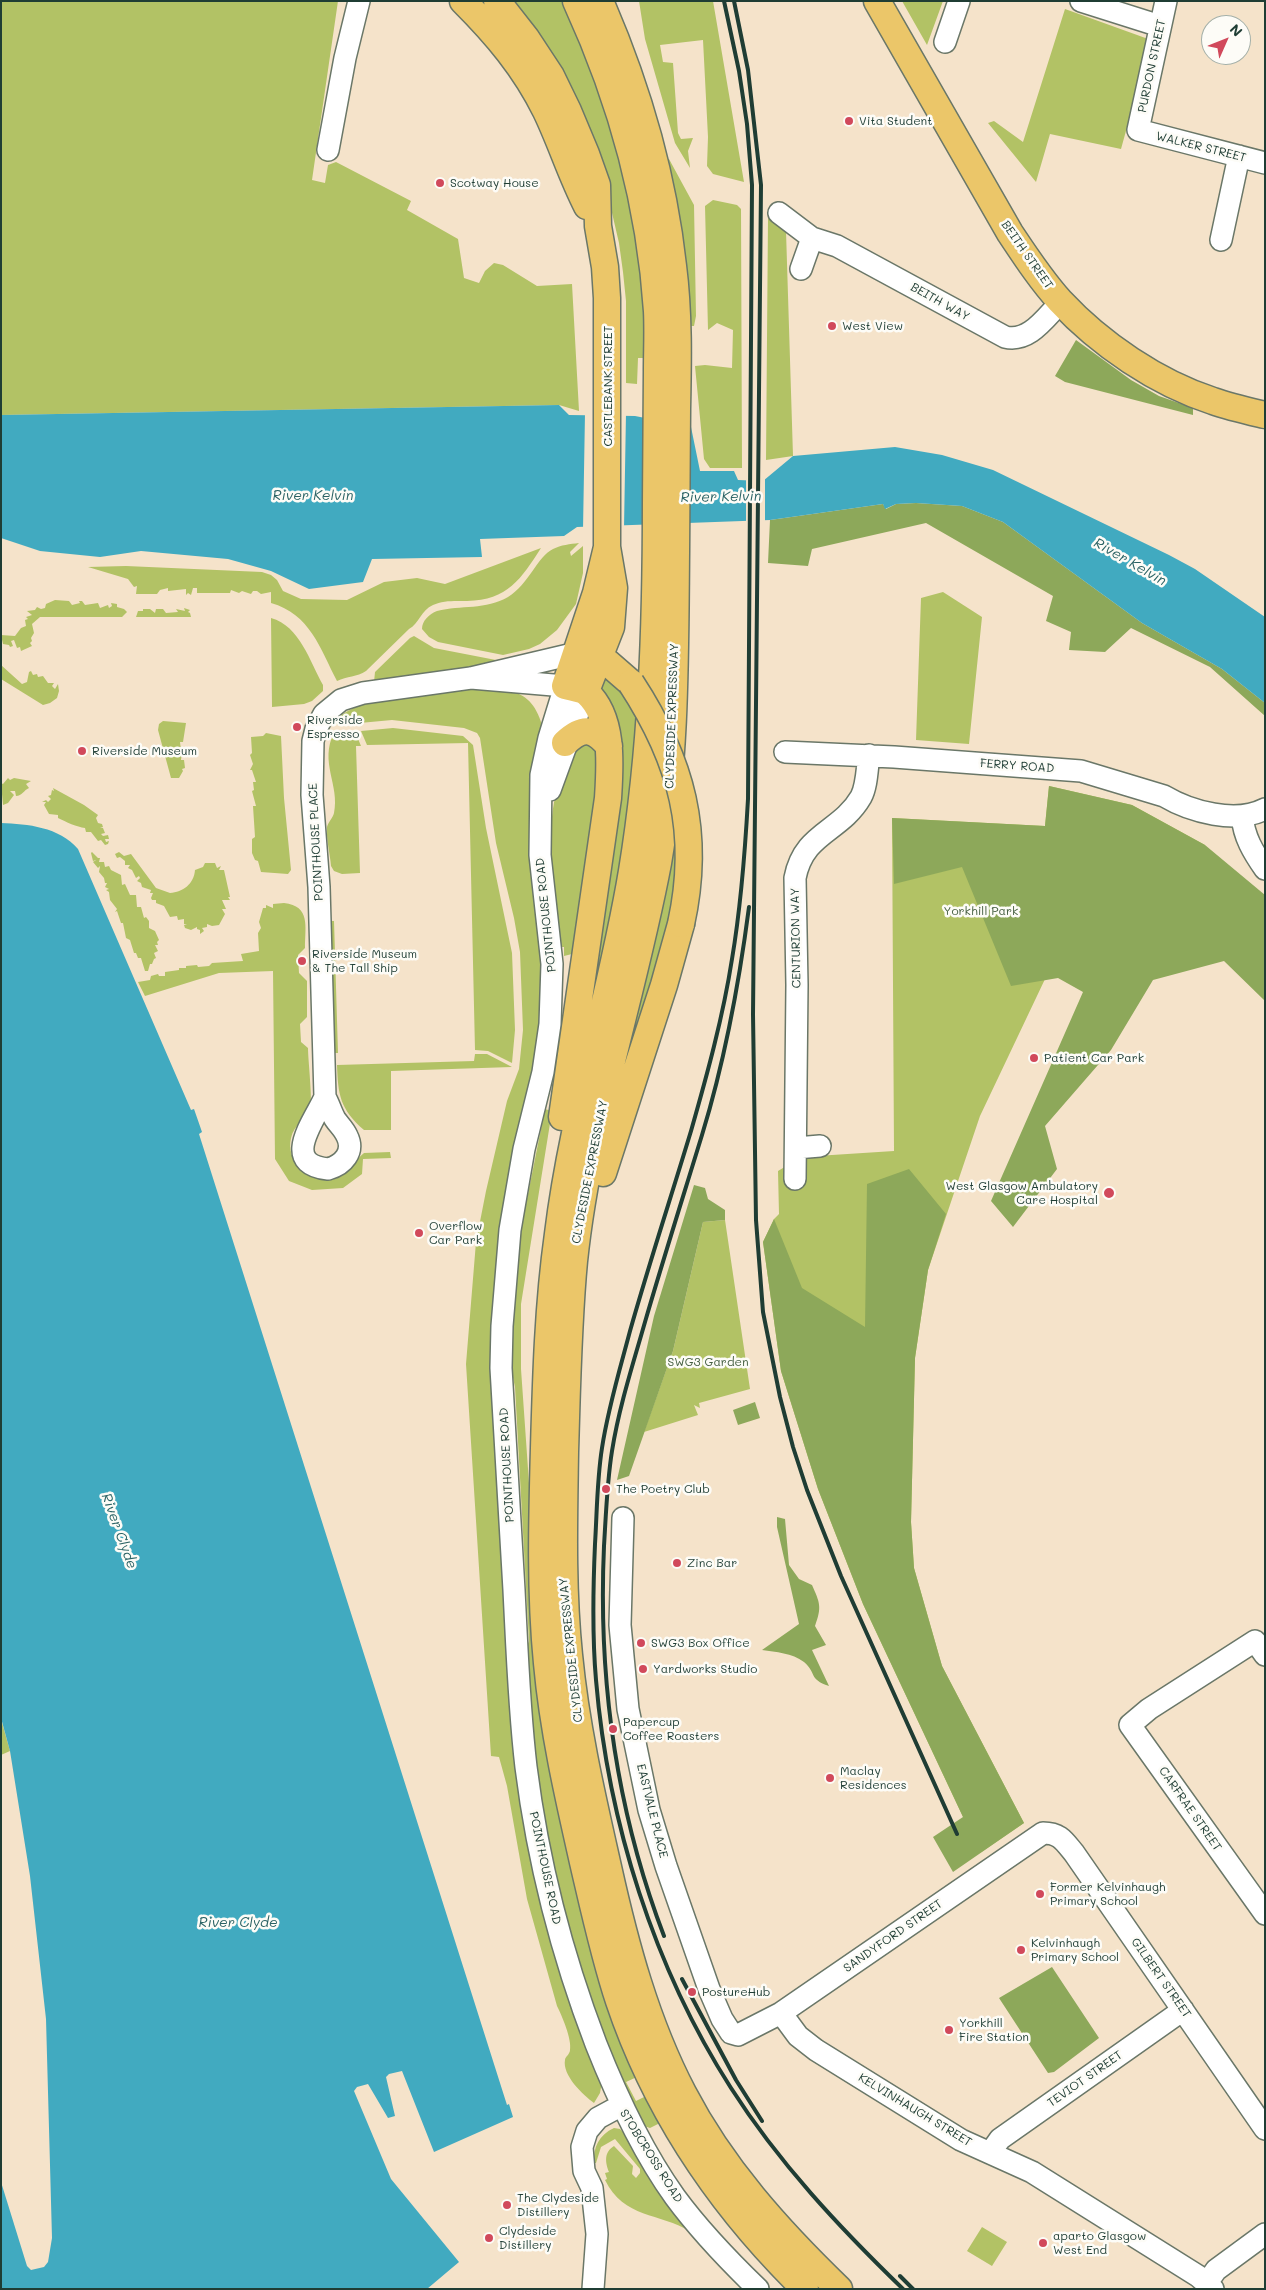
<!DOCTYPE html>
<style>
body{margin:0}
#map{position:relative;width:1266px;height:2290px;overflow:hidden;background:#f5e3ca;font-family:Mali,sans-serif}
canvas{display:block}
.frame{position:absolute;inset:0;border:2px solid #1f3d34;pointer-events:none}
.north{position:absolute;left:1201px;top:15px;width:50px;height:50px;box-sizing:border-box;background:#fdfcf7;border:1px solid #a4b0a9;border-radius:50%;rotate:46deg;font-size:14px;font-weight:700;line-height:20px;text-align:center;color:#1f3d34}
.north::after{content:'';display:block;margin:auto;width:18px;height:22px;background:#d1495b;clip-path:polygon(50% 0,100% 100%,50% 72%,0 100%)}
</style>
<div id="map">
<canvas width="1266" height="2290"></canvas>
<div class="frame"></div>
<div class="north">N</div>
</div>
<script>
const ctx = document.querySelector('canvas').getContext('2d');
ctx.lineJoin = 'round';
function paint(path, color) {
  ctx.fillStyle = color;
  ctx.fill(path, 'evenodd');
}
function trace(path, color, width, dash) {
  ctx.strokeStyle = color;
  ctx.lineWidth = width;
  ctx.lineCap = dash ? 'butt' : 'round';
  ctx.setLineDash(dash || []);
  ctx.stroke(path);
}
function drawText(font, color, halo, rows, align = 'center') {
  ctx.font = font + ' Mali,sans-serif';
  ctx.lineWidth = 5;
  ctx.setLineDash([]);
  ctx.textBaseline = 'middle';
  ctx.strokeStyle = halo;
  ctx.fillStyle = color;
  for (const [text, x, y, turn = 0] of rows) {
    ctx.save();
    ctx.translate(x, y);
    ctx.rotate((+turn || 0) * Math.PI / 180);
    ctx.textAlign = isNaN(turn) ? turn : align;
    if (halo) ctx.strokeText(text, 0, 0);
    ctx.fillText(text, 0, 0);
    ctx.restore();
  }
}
const green = new Path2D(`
 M1,1H338L312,180L325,183L328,165L336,162L411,201L407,210L458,239L464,278L479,283L485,271L494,263L503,265L537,286L572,284L579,411L559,405L1,415Z
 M509,1H566L600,78L638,227L647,358H638L637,384L626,383V301L623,272L619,243L606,187Z
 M639,1H713L744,182L713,174L707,166L708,137L703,40L660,45L663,62L673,63L678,133L681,139L693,138L688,151L690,168L675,143L645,39Z
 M902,1H943L927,45Z
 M1065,9L1151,40L1121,149L1050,134L1036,182L988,123L994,121L1023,142Z
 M666,159H669L694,205L696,316L694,326H689Z
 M713,200L737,205L741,209L742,468H710L704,459L695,366L705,365L732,368L733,330L717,323L708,330L705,206Z
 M768,218L786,231L793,456L766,460Z
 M579,543L570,552L571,556L583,546V573L576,604L557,630L540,644L529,649L503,655L438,642L429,637L422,629C422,621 429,614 437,611C461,605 486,610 508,597C529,584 537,557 553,549C561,545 570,544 579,543Z
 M541,548C521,579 508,600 467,601C456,601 443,600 433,605C421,610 419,624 409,629L366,671C357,677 347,676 337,681C320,648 310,614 271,603V592L261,594L257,591H253L251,594L242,591L239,593L231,590L230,593H197V588H193L191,595L188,593L186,595V589L168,591V588L160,590L157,594H136L137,586L134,587L128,579L88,567L126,566L262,572L271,575L277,580L283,591L301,599L347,600L384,582L417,578L445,584Z
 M943,592L982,617L969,744L916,740L921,598Z
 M55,600L69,601L72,605L80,603L79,601H82L85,605L98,603L100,608L108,605L109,608L112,606L111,603L117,604V607L124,609L127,612L122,617H40L32,624L34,633L31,638L32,641L30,643L32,646L21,651L20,647L17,648L14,640L11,641L13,646L10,647L9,645L3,644L1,635L15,636L21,628L26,626L25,620L28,619L26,617L32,615L27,611L35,610L37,607L41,609L45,608L46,604Z
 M184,608L190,610L188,612L190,613L191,617H136L138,611H143V609H150L155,613L156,609H163L166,613L178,612L176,609L185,611Z
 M271,618C300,626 310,662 323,685V691L312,701L304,704L272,707Z
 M414,636L434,648L501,661L463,670L374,682L375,672L410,638Z
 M1,665L22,684L27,682L29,672L31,671L33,675L37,674L38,677L43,676L48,683H54L52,686L55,689L58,684L59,691L57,698L50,703L43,705L1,679Z
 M606,676L643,713L638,771L594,1013L588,1009L603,692L600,685Z
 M463,688C498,690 530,682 542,725L544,954L537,1058L507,1194L513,1709L602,2082L600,2093L594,2103C583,2095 562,2075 565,2060C565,2057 570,2054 570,2050C572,2039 562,2016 557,2006L527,1899L507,1786L499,1757L491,1756L466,1364L476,1242L486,1191L507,1101L519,1069L523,1030L520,952L514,918L496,843L480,738L477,733L464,728L392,720L338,725L333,721C365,694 422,693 463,688Z
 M163,721L186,723L183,742H180C181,752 183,748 181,760H184L185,768L182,769L183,771L179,778H171L158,730L159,724Z
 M393,728L463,736L473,745L486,828L512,953L515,1030L512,1063L488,1051L475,1050L468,743L367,745L361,731Z
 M352,732L356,734L361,746H356L360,873L342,874L334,871L331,866C330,854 326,838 327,827C328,822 333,818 334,813C340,785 319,762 334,733Z
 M266,733L281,736L284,798L291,870L288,874L261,872L258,861L255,860L252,853V839L255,837L253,806H256L252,791L254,790L253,782H256L252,770H250L253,764L250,755L252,753L251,737L263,736Z
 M578,740L602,748L576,953L564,956V947H559C555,893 542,831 560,779C565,766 572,753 578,740Z
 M8,778L10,780L14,778L31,781L26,784L29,788C24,790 22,796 16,796L15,791H10L14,795L8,803L3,805L1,783L3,784Z
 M1049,786L1132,805L1205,845L1083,899L980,1116L928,1270L915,1358L911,1522L914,1568L942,1666L1024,1823L980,1853L863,1604L818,1489L781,1371L763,1242L774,1219L779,1214L778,1171L801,1157L894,1151L892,818L1045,826Z
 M53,788L84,805L98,815L96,818L98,823L102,824L103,827L100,828H103L105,833L101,834L103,836L108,835L109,839H105L106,842L109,841L108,844L105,845L101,840L98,841L91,832H86L85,828C77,827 66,822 58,818V815L49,814L44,805L46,802H42L46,800L48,802L51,799L48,796L51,795L52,790L54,791Z
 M679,808L682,889L617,1096Z
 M92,852L98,858H100L99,862H104L105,867L109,866L111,870L121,875L122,885L125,884L130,895H136L137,907H141L144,918L146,917L149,921V928L155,931L159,940L157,942L158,945H155L158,951L154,953L156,958L154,959L152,964H150L148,971H145L141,958H138L136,953H134L130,940L126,938L123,923H121L117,911L115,912L117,909L110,900L109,892L106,890L109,889L105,887L107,883H105L104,878L99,872L100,866L98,868L93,862L96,860L93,861L91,853Z
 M119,852L124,856L131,854L156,888L170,893C183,892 194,884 195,870L203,867L205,863H215L217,868L221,866L219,870H224L230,897H228L230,900H222L226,909H222L225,914L219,925L212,926L207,924V927L202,928L204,931L200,934V930L197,929V927L191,930L185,928L184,925L187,924H184V919L178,920L177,916L170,917L164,906L156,903V900H152L151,898L153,893H150L151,890L142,887L141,883L137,881L140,878L139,876L136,878L132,870L128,868L130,865H125V861L120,857L117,858L115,854Z
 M284,903C311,906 305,927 305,948L298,955L299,973L307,981V1017L300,1024L301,1042L308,1048C308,1060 313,1101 310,1110C306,1120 294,1124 291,1138C285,1165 315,1188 340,1177C352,1171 355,1160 364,1153L390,1152L391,1158L363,1159L362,1174L343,1188L312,1190L289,1181L275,1159L273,971L219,973L145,996L138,982L150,980L151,976L158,974L159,976H165V972L179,970V968H186V966L197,965L198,967L209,966L212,963L243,961L241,954L259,951L258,933L261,928L259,922L263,908H266V905L273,908V904Z
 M328,921H334L338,1053H332Z
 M475,1054H487L512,1067L391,1071V1130H364C340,1109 338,1095 337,1065L474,1061Z
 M545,1109L552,1111L521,1304V1369L532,1526L639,2076L626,2082L636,2101L648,2095L660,2123L650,2128L644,2126C623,2082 601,2038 586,1991C565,1925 549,1857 539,1788C532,1742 529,1695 526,1649L529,1641L515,1387C503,1337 516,1271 520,1219H523Z
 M725,1220L750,1389L699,1403L700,1408L694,1405L698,1415L644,1432L673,1351L703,1222Z
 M1,1719L10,1751L1,1755Z
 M614,2128L620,2129L625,2134L691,2232C659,2212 624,2219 605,2180L607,2179L605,2173L609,2172C605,2162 604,2152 614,2146L633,2166L632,2174L636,2178L640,2173V2169L615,2139L601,2147L596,2163H594C593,2147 599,2135 614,2128Z
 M982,2227L1007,2242L992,2266L967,2251Z`);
const forest = new Path2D(`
 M1076,340L1131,380L1159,396L1193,408V415L1065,382L1055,376Z
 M916,503L962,506L1003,522L1142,623L1222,669L1265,703V716L1210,667L1131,628L1105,652L1069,650L1071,632L1046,621L1053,596L926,523L812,549L808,566L768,563L770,520L883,504L886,509L896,504Z
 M1049,786L1132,805L1205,845L1265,895V1001L1224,961L1153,980L1111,1050L1045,1126L1057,1169L1013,1227L991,1201L1083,992L1058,978L1011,986L962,867L894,884L892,818L1045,826Z
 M909,1169L946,1214L928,1270L915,1358L911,1522L914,1568L942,1666L1024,1823L953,1872L933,1837L963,1817L863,1604L818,1489L781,1371L763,1242L774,1219L802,1288L865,1327L867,1184Z
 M694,1185L705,1188L708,1199L725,1210V1220L703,1222L673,1351L629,1476L617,1480L654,1316Z
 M755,1402L760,1418L738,1425L733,1410Z
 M777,1517L785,1519L789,1565L799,1579L812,1585C820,1603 822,1607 815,1626L826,1645L812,1650L829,1686C808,1679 817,1673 804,1662C792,1653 776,1652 762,1650L799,1624L777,1527Z
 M1052,1967L1099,2038L1054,2072L1048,2073L999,1998Z`);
const water = new Path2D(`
 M559,405L569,415L635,416L691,427L700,471H734L738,480L763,481L793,456L895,447L942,455L993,470L1169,555L1195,569L1265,617V703L1222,669L1142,623L1003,522L962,506L916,503L896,504L885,509L883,504L770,520L577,527L564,536L480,539L482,557L372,559L363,582L309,589L271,571L228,559L141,551L100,557L40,551L1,538V415Z
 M1,823C28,824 59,827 78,849L191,1110L194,1109L202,1132L199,1134L507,2105L509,2104L513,2117L434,2152L402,2071L389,2074L386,2077L395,2116L388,2118L368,2084L357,2087L354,2091L391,2179L459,2262L427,2289H1V2182L27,2266L31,2270L44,2267L48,2262L52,2238L46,2019L30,1876L10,1751L1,1718Z`);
const pier = new Path2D(`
 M585,413H626L624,528L583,530Z
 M765,476V523H746V478L762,479Z`);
const minor = new Path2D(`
 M1081,1L1160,26
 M1166,1L1138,130L1265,163
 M945,42L959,1
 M328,150L345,58L359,1
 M779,213L812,238L837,246L1005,337C1029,343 1045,318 1061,302
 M1221,240L1239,156
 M801,269L812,238
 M471,678L565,686L549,738L541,775L540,855L552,964L550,1024L543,1072L524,1149L510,1230L502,1326L501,1368C505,1442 509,1516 514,1590C517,1649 519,1708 526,1767C538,1862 562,1955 596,2044C617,2097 642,2151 675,2197C700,2231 728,2260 758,2289
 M785,752L894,757L1081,771L1164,796C1191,812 1236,824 1265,809
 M550,790L586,691
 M1242,816C1244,837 1253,852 1265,869
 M325,1097C315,1120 279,1164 328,1169C343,1165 355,1152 347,1136C344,1129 339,1125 335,1119C331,1112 329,1104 325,1097L319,887L312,795L313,741L316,729L324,714L341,700L363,693L471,678L577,653
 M796,1148L820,1146
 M795,1179L797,985L795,878C804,832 840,833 861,797C867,786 867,768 869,755
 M623,1518L620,1625L628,1709L649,1810L666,1866L709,1989L722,2019L731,2033L738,2035L781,2013L1043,1833C1060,1833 1064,1841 1074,1853L1265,2129
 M1265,1655L1255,1641L1149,1709L1130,1725L1265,1914
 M781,2013L798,2036L816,2050L961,2140L1032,2172L1198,2276L1213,2289
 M990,2153L1000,2139L1183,2010
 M1207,2283L1216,2270L1265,2234
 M593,2289L597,2234L592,2188L584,2171L582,2147L587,2131L598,2118L622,2105`);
const major = new Path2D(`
 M463,1C496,34 525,68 546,111C561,142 571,175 587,206
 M497,1L526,38L551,76L568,111L586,154L597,185L598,226L605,267L607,298V547L614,588L611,627L586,691
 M576,1C621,99 650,204 657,311C658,331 657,351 657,371C657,415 656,459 656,502C656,626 652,749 632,871C612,993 573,1111 558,1234C548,1305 546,1377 544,1448C542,1520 540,1592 547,1663C553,1730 568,1796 583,1862C594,1909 604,1956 619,2001C656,2111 722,2208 805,2289
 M600,1C637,86 663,174 673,266C679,313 678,361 677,409C677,457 676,505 676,553C675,658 676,758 658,863C633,996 588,1126 574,1261C568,1324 567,1388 565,1452C564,1520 562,1587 569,1655C576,1727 592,1796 608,1867C625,1944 646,2022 683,2093C722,2168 778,2230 839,2289
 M877,1L1010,233C1026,257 1041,280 1060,301C1100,344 1157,383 1213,401C1230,407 1248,411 1265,415
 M583,655L608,663L631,683
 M565,743C583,726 593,728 609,746
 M562,1117L608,798C610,766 614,718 587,693C582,689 572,688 565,686L596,593L607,547
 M603,1173L664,985L681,924`);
const rail = new Path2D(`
 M724,1L739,71L747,124L752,185L748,799C745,853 741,906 732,959C723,1017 707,1075 691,1131C671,1197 649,1264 630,1331C620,1369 608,1408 602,1448C597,1479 597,1512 595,1544C593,1589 592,1635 596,1680C608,1822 654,1968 731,2088C779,2163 839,2227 903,2289
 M734,1L748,70L761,185L753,1014L756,1220L763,1312L780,1397L793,1447L807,1490L841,1576L957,1834
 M664,1936C616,1810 598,1679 604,1546C606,1514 607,1482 612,1451C619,1407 633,1364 645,1322C663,1260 683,1197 702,1135C725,1060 739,984 749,907
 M682,1979L736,2080L762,2121
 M900,2276L913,2289`);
const majorBridge = new Path2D(`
 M631,683C682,761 701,833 681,924`);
const markers = [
 [849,121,5,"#d1495b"],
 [440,183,5,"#d1495b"],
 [832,326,5,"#d1495b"],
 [297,727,5,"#d1495b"],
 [82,751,5,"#d1495b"],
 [302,961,5,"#d1495b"],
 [1034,1058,5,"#d1495b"],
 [1109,1193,6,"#d1495b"],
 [419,1233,5,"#d1495b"],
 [606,1489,5,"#d1495b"],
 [677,1563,5,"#d1495b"],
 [641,1643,5,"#d1495b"],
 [643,1669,5,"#d1495b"],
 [613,1729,5,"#d1495b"],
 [830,1778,5,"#d1495b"],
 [1040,1894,5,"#d1495b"],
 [1021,1950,5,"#d1495b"],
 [692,1992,5,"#d1495b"],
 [949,2030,5,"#d1495b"],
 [507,2205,5,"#d1495b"],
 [489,2238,5,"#d1495b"],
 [1043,2243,5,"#d1495b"]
];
const streetNames = [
 ["PURDON STREET",1152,66,-78],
 ["WALKER STREET",1201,147,14],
 ["BEITH STREET",1027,255,55],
 ["BEITH WAY",940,302,29],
 ["CASTLEBANK STREET",608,386,-90],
 ["CLYDESIDE EXPRESSWAY",672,716,-88],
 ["FERRY ROAD",1017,766,4],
 ["POINTHOUSE PLACE",316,842,-93],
 ["POINTHOUSE ROAD",546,915,-96],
 ["CENTURION WAY",796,938,-91],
 ["CLYDESIDE EXPRESSWAY",590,1172,-79],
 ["POINTHOUSE ROAD",507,1465,-93],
 ["CLYDESIDE EXPRESSWAY",571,1650,-96],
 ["CARFRAE STREET",1190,1809,55],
 ["EASTVALE PLACE",652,1811,76],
 ["POINTHOUSE ROAD",545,1868,78],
 ["SANDYFORD STREET",893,1936,-35],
 ["GILBERT STREET",1161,1978,55],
 ["TEVIOT STREET",1085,2079,-35],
 ["KELVINHAUGH STREET",915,2110,31],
 ["STOBCROSS ROAD",651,2156,58]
];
const poiNames = [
 ["Vita Student",859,121],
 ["Scotway House",450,183],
 ["West View",842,326],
 ["Riverside",307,720],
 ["Espresso",307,734],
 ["Riverside Museum",92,751],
 ["Riverside Museum",312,954],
 ["& The Tall Ship",312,968],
 ["Patient Car Park",1044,1058],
 ["West Glasgow Ambulatory",1098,1186,"right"],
 ["Care Hospital",1098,1200,"right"],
 ["Overflow",429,1226],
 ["Car Park",429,1240],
 ["The Poetry Club",616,1489],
 ["Zinc Bar",687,1563],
 ["SWG3 Box Office",651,1643],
 ["Yardworks Studio",653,1669],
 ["Papercup",623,1722],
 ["Coffee Roasters",623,1736],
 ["Maclay",840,1771],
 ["Residences",840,1785],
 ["Former Kelvinhaugh",1050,1887],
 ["Primary School",1050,1901],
 ["Kelvinhaugh",1031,1943],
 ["Primary School",1031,1957],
 ["PostureHub",702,1992],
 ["Yorkhill",959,2023],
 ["Fire Station",959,2037],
 ["The Clydeside",517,2198],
 ["Distillery",517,2212],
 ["Clydeside",499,2231],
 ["Distillery",499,2245],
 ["aparto Glasgow",1053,2236],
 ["West End",1053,2250]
];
const parkNames = [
 ["Yorkhill Park",981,911],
 ["SWG3 Garden",708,1362]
];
const waterNames = [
 ["River Kelvin",313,496],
 ["River Kelvin",721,497,-1],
 ["River Kelvin",1130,562,30],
 ["River Clyde",119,1531,70],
 ["River Clyde",238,1923]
];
paint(green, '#b2c265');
paint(forest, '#8da85a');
paint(water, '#41aac0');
paint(pier, '#f5e3ca');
trace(minor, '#6a7768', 24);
trace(major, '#6a7768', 29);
trace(minor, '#fff', 21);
trace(major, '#ebc669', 26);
trace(rail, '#1f3d34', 4);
trace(majorBridge, '#6a7768', 29, []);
trace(majorBridge, '#ebc669', 26);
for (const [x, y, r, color] of markers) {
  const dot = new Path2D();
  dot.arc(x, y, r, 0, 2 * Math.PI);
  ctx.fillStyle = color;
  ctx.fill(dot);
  trace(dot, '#fdfcf7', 2);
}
drawText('12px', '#1f3d34', '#fdfcf7', streetNames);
drawText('12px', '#1f3d34', '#fdfcf7', poiNames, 'left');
drawText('12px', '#445e40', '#fdfcf7', parkNames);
drawText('italic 14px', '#2b6365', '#fdfcf7', waterNames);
</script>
